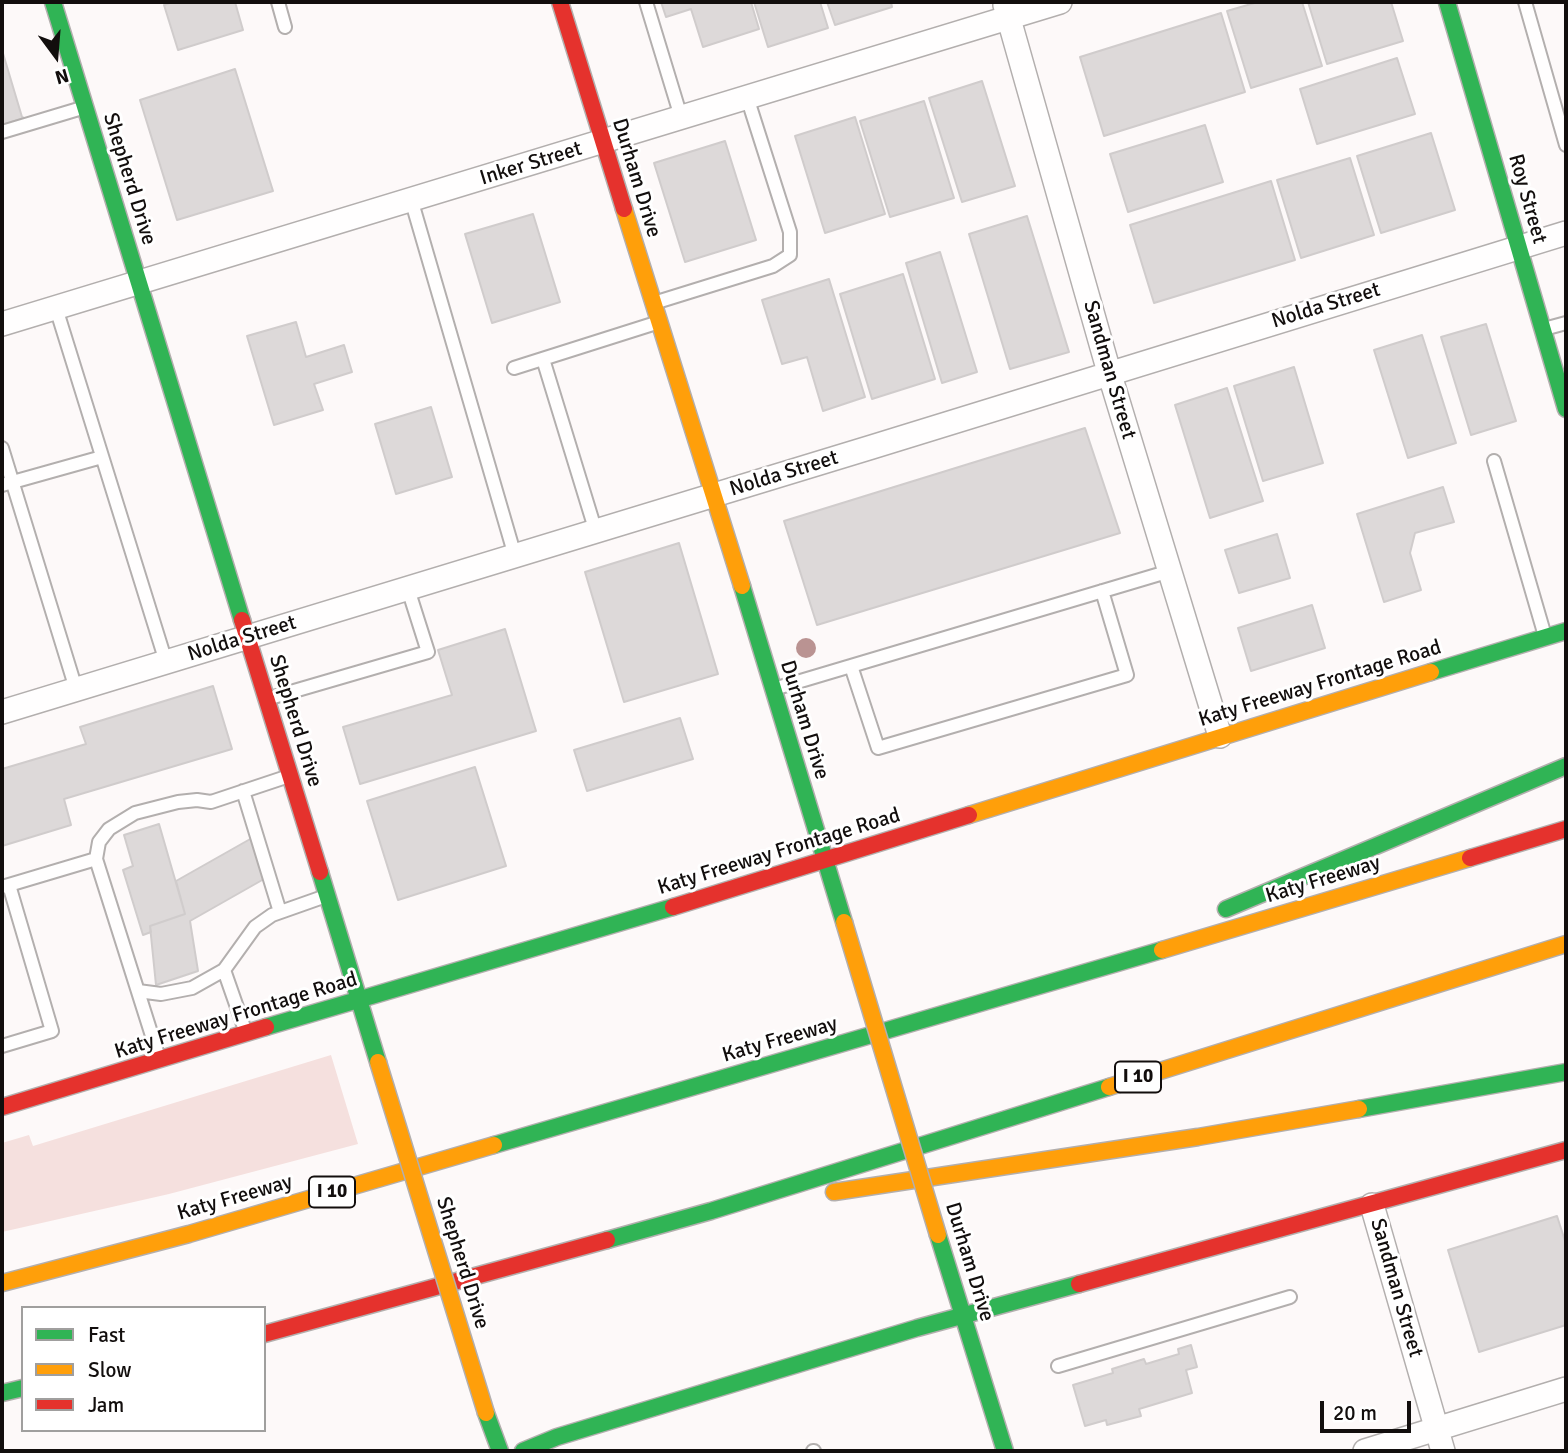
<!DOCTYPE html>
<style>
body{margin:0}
#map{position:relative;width:1568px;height:1453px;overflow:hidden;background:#fdf9f9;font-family:Signika,sans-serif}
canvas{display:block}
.frame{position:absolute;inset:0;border:4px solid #120e0d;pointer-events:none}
.legend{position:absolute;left:21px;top:1306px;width:245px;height:126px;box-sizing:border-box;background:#fff;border:2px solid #a09f9e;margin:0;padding:9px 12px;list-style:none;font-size:21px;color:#120e0d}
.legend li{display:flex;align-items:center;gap:14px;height:35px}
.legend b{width:35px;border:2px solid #a09f9e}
.north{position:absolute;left:21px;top:21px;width:70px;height:70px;-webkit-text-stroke:5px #fff;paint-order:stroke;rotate:164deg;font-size:19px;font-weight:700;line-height:28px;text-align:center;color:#120e0d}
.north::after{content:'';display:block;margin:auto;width:24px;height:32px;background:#120e0d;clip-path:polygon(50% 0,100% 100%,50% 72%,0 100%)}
.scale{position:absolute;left:1320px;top:1401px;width:91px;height:32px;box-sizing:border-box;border:4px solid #120e0d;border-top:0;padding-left:9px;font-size:21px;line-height:24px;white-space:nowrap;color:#120e0d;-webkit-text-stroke:5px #fff;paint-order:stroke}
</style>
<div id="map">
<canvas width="1568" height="1453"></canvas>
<div class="frame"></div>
<ul class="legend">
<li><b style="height:9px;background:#30b455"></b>Fast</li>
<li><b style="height:9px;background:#ff9f0a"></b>Slow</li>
<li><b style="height:9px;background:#e5322d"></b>Jam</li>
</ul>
<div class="north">N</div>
<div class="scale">20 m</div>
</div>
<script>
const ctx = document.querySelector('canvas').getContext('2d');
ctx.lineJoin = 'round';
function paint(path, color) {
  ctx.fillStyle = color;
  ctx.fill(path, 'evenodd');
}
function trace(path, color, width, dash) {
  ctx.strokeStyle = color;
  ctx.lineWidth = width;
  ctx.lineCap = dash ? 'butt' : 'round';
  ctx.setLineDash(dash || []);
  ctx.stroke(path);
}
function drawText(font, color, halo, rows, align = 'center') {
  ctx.font = font + ' Signika,sans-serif';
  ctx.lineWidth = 6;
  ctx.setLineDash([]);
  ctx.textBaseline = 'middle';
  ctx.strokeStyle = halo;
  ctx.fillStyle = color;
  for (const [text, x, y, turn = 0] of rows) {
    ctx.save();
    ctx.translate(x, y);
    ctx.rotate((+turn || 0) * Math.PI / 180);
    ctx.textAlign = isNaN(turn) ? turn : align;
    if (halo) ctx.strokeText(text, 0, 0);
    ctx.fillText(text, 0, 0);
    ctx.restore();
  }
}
const green = new Path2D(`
 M331,1055L358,1144L169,1194L2,1232V1143L29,1135L33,1146Z`);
const building = new Path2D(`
 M173,2H235L243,30L178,50L164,5Z
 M661,2H751L759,29L703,47L691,9L666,17Z
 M754,2H820L828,28L768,47Z
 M827,2H891L892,7L835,25Z
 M1258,2H1302L1322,66L1251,88L1227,11Z
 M1308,2H1391L1403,41L1327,64Z
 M1221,13L1245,92L1104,136L1080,57Z
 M2,50L22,117L24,118L2,125Z
 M1397,58L1415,114L1317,144L1300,89Z
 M235,69L273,191L177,220L140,100Z
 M982,81L1015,186L962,202L929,98Z
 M924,101L954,198L890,217L860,121Z
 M855,117L885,214L825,233L795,136Z
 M1205,125L1223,182L1128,212L1110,154Z
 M1431,133L1455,210L1381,233L1357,156Z
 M725,141L756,240L685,262L654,163Z
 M1350,158L1374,235L1301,258L1277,180Z
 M1271,181L1295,260L1154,303L1130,225Z
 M533,214L560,302L492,323L465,234Z
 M1027,216L1069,352L1010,369L969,234Z
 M940,252L977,372L942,383L906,263Z
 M903,274L935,379L872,399L840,294Z
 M829,279L865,397L823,411L807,357L782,364L762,300Z
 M296,322L306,357L344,345L352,372L314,384L323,410L274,425L247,336Z
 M1486,324L1516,421L1471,435L1441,337Z
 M1422,335L1456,443L1408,458L1374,350Z
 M1294,367L1323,463L1263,481L1234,386Z
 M1227,388L1263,501L1210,518L1175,405Z
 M431,407L452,477L396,494L375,424Z
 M1085,428L1120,533L817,625L784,521Z
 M1443,487L1454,522L1415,533L1410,553L1421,590L1384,602L1357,514Z
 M1277,534L1290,578L1239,593L1225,550Z
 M679,543L718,674L624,702L585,572Z
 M1312,605L1325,648L1251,671L1238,628Z
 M505,629L536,731L360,784L343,727L452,695L438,650Z
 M213,686L232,749L64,799L71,825L2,846V769L86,744L80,727Z
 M680,718L693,759L587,791L574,750Z
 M475,767L506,866L398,900L367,801Z
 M159,824L185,914L150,926L151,932L143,935L123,870L133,866L124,835Z
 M252,838L264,879L190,921L198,971L156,985L150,926L185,914L176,881Z
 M1557,1216L1566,1244V1325L1479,1352L1448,1250Z
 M1191,1345L1197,1367L1186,1370L1192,1393L1139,1409L1141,1416L1107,1425L1106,1420L1085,1426L1073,1385L1113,1373L1112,1369L1144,1359L1146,1364L1179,1354L1178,1349Z`);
const lane = new Path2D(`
 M278,2L285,27
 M646,2L681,117
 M1525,2L1566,145
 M2,132L82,108
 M411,199L515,556
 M657,302L773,266L790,255V232L747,97
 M56,308L166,662
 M1544,329L1566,323
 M543,359L596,532
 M514,368L656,323
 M2,448L76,689
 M1494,461L1545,636
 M2,485L102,457
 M851,666L878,748L1127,675L1102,591
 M777,688L1170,571
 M270,698L428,652L408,589
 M243,791L280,912
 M2,887L96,859
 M224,970L246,1033
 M138,991L161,994L192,988L224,970L255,927L272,915L323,897
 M2,1046L52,1031L9,885
 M159,1058L96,859L99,842L109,829L135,813L178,802L197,800L211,802L286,777
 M1058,1366L1290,1297
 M813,1451H814`);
const street = new Path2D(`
 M1005,5L1109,372L1220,736
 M2,324L1060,2
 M2,712C524,556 1045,393 1566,233
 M1372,1205L1443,1451
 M1365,1451L1566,1389`);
const fast = new Path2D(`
 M53,2L242,620
 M1447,2L1566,409
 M742,586L844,922
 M1431,672L1566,631
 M320,872L378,1062
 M1226,909L1566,766
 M266,1027L673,907
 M1359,1109L1566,1072
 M494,1145L1162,950
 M938,1235L1005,1451
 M607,1240L711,1211L1109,1087
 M2,1393L23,1388
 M486,1413L500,1451
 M557,1437L917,1328L1079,1284
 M523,1451L557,1437`);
const slow = new Path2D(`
 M624,209L742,586
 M969,815L1431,672
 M1162,950L1470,858
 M1109,1087L1566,944
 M834,1192L1198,1137L1359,1109
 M2,1283L189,1234L494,1145`);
const jam = new Path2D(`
 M560,2L624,209
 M242,620L320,872
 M1470,858L1566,829
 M673,907L969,815
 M2,1107L266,1027
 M1079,1284L1566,1150
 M264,1334L607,1240`);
const slowBridge = new Path2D(`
 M844,922L938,1235
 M378,1062L486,1413`);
const trees = [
 [806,648]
];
const shields = [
 [1138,1077,46],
 [332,1192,46]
];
const shieldNames = [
 ["I 10",1138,1077],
 ["I 10",332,1192]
];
const streetNames = [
 ["Inker Street",531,164,-17],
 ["Durham Drive",636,178,73],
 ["Shepherd Drive",129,179,73],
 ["Roy Street",1527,199,74],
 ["Nolda Street",1326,306,-17],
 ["Sandman Street",1109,370,74],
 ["Nolda Street",784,474,-17],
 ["Nolda Street",242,639,-17],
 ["Katy Freeway Frontage Road",1320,684,-17],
 ["Durham Drive",804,720,73],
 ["Shepherd Drive",295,721,73],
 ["Katy Freeway Frontage Road",779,852,-17],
 ["Katy Freeway",1323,880,-17],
 ["Katy Freeway Frontage Road",236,1016,-17],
 ["Katy Freeway",780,1040,-16],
 ["Katy Freeway",235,1198,-16],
 ["Durham Drive",969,1262,73],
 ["Shepherd Drive",462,1263,73],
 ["Sandman Street",1396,1288,74]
];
paint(green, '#f5e0de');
paint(building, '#ddd9d9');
trace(building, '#d0cccc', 2);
trace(lane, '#b3afae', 16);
trace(street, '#b3afae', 26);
trace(fast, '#b3afae', 19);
trace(slow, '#b3afae', 19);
trace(jam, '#b3afae', 19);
trace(lane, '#fffefe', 12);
trace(street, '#fffefe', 23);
trace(fast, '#30b455', 16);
trace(slow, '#ff9f0a', 16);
trace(jam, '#e5322d', 16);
trace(slowBridge, '#b3afae', 19, []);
trace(slowBridge, '#ff9f0a', 16);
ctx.fillStyle = '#ba9392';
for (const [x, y] of trees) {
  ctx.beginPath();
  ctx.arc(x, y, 10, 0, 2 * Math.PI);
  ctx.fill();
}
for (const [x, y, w] of shields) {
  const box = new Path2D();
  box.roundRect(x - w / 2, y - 15.5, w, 31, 5);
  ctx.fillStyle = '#fff';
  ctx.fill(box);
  trace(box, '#120e0d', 2);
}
drawText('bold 19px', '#120e0d', null, shieldNames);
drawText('21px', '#120e0d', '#fff', streetNames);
</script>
